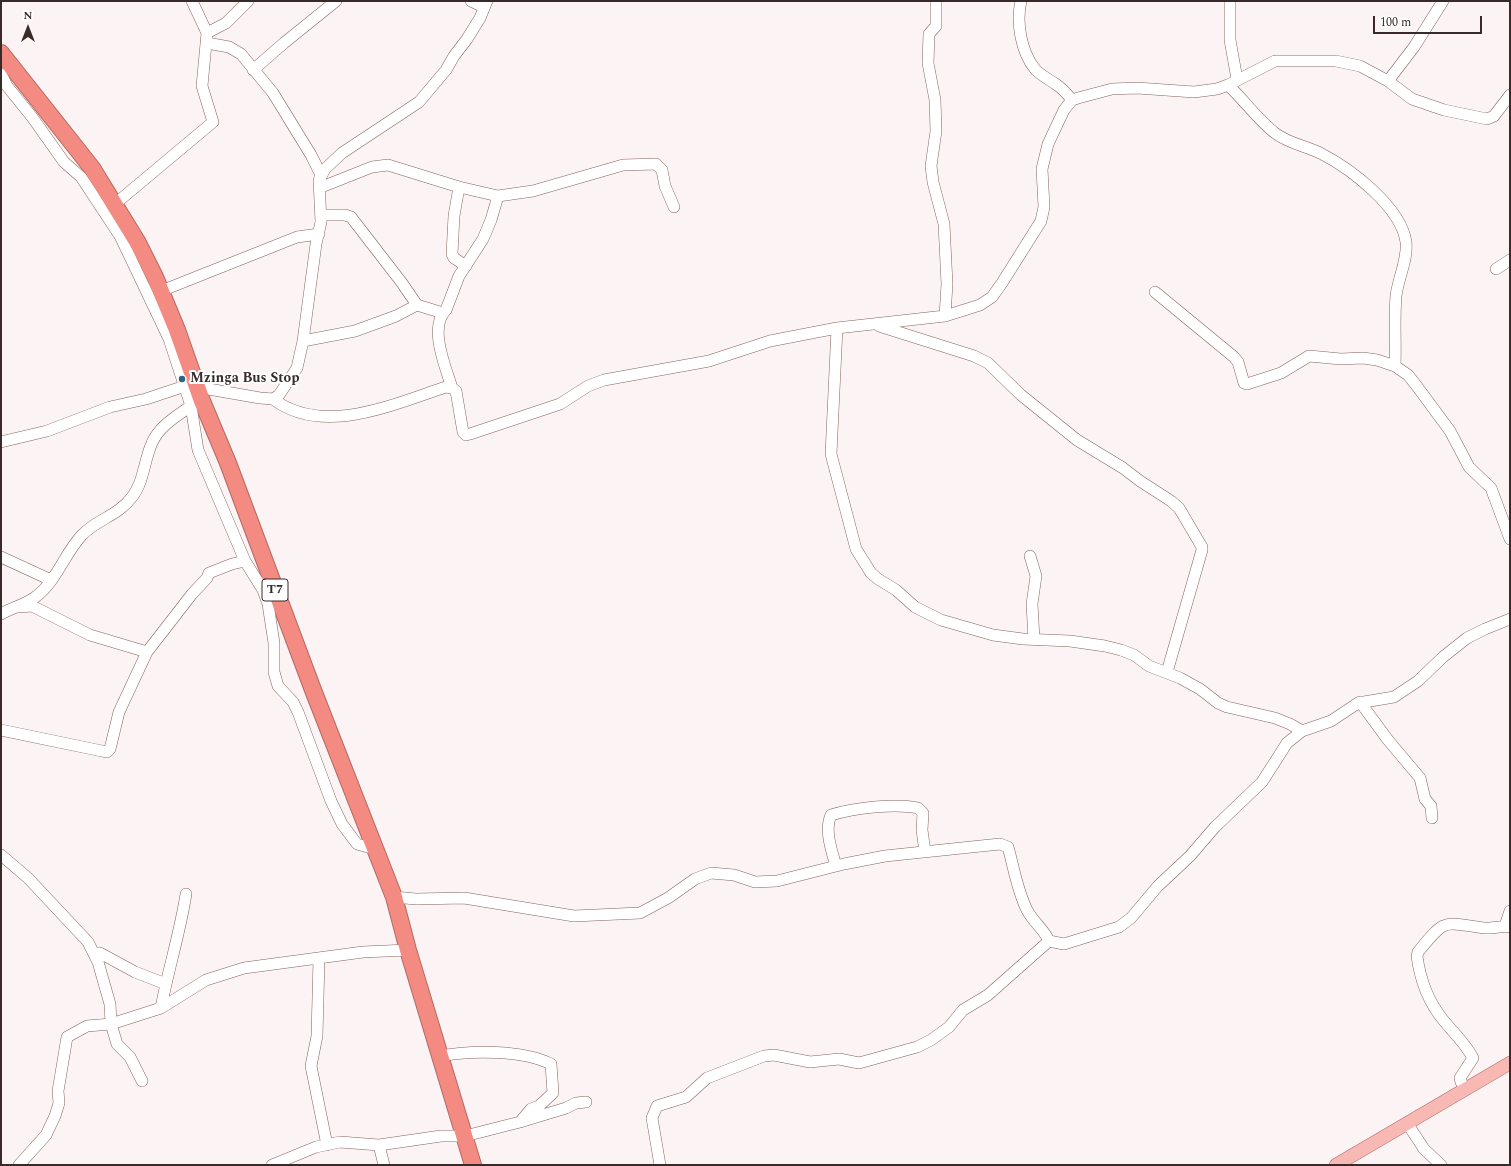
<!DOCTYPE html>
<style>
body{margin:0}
#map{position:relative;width:1511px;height:1166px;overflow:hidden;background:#fcf4f4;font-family:Spectral,serif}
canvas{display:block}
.frame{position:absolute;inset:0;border:2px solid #382a28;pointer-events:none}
.north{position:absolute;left:8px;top:8px;width:40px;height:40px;-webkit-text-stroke:3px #fff;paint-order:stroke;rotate:0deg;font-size:11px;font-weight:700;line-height:16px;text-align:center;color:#382a28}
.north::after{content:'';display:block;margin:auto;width:14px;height:18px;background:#382a28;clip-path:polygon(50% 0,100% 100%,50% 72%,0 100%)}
.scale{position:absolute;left:1373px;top:16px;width:109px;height:18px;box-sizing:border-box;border:2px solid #382a28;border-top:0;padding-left:5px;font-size:12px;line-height:14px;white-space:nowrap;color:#382a28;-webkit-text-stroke:3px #fff;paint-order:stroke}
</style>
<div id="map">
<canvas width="1511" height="1166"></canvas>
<div class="frame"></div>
<div class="north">N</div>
<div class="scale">100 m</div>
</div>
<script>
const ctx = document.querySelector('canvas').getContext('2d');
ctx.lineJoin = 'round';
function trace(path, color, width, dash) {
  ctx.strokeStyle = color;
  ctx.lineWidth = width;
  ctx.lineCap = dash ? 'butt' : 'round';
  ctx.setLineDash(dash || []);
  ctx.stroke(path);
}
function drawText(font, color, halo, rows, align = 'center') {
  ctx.font = font + ' Spectral,serif';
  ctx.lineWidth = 4;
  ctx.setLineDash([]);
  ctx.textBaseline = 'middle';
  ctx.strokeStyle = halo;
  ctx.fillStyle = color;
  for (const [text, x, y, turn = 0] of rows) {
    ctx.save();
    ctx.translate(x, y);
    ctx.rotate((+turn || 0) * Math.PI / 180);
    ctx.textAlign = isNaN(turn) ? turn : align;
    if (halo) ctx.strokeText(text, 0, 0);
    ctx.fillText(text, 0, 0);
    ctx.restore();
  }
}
const minor = new Path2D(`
 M471,1L484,7
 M936,1V26L929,34L928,63L935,100L936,131L931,166L933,182L944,224L947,284L945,316
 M1021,1C1016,22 1021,52 1035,69C1040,75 1050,80 1057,85C1063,89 1068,95 1072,100
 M1230,1V40L1237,79
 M207,33L226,23L248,1
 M207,43L229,47L241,54L273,93L311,155L321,175
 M253,70L284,43L336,1
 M1,74L7,86L32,117L64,162L81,177L120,236L169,339L191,406L198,450L245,561L263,590L268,604L274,643V672L278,686L293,702L298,712L331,801L342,824L357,844L375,849
 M1388,81L1414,47L1443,1
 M1228,85C1244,100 1258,120 1275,133C1289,144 1307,146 1322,154C1351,169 1401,207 1406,242C1408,260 1398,278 1396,296C1394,319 1396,343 1395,366L1408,375L1416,385L1450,431L1469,467L1491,488L1510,539
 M459,187L454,216L452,254L454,258L466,266
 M319,188L372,167L388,165L459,187L498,196L533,191L623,165L656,164L662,170L665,186L674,207
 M115,204L213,122L202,86L207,33L192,1
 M321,215H345L351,217L402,283L417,305L443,313
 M1496,269L1510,260
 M161,291L297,237L319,234
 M1155,292L1234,357L1238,362L1244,383L1247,384L1281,373L1309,356L1341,359L1363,358L1377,360L1395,366
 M879,326L974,356L988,363L1021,395L1077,440L1123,468L1140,481L1171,501L1179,508L1202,547V550L1167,672
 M837,328L831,454L856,549L871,573L878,579L896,590L915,607L941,620L993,635L1023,639L1070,641L1105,646L1121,650L1134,655L1149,666L1180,678L1200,689L1218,703L1227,707L1275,718L1290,724L1302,731
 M303,341L355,331L396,316L417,305
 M197,387L260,398L273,399L279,395L297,368L303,341L316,244L321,222L319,180L325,169L342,153L419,102L446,70L454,56L467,39L480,18L487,1
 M452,388C446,368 428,327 446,310L459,276L483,239L491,220L498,196
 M273,399C323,437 394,404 446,387L452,388L456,391L463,432L466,435L470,434L560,404L588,386L604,380L709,361L770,341L837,328L945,316L980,305L992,297L1002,283L1041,221L1044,207L1042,169L1048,144L1064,110L1072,100L1078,98L1112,89L1137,88L1194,92L1217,89L1228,85L1275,61H1336L1360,66L1388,81L1412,99L1444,110L1487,119L1494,116L1510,95
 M1,442L47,431L110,407L146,399L185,386
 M1030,556L1036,576L1032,604L1034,639
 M1,557L51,580
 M19,607L32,606L90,635L147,652
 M1,614C11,608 24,605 34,598C56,583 64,554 82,535C97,519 118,516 132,497C144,482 144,460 152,443C159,426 177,416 191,406
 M1360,702L1388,740L1420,778L1425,799L1431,806L1432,818
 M1,730L97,750L107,752L110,749L119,712L147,652L192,594L207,578L209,573L232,564L245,561
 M1,855L28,878L88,942L98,962L110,1004L111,1024L87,1026L67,1037L58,1091L59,1103L55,1116L46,1135L19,1165
 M836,866C832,852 824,830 831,815C854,808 895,803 918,808L923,813L922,830L925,852
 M394,897L416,899L464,898L574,916L640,913L668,898L695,879L711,873L734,875L755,882L777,881L844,864L885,856L1000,844L1008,847C1014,868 1017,890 1027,910C1033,922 1044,929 1049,941L1064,944L1119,927L1131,918L1158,886L1190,856L1215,827L1262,782L1287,743L1302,731L1331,721L1358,703L1394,697L1418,681L1443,657L1467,638L1485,629L1510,619
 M1505,926L1510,911
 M95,953H100L135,972L166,984
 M319,959L317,1036L311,1066L327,1145
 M161,1008C168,970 180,933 186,894
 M441,1056C471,1050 523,1050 551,1064L553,1093L539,1106L531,1109L520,1122
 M142,1081L130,1057L117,1044L111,1024L161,1008L206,980L244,968L363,952L408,950
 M1466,1089L1461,1082L1460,1078L1473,1058C1465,1043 1454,1033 1444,1021C1429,1003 1420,979 1417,956L1418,952C1447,916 1443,923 1485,928C1494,929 1502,925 1510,927
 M1407,1123L1424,1149L1441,1165
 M379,1145L384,1165
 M272,1165L316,1147L340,1142L379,1145L441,1136H465L520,1122L566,1108L576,1103L586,1102
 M660,1165L652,1118L657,1106L686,1097L707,1078L764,1056L774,1055L810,1062L839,1059L859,1063L917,1047L931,1040L949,1027L963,1010L988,995L1049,941`);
const major = new Path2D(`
 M1336,1165L1510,1063`);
const highway = new Path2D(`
 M1,53L92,168L138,243L155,277L177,330L202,401L228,463L313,690L394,897L408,950L473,1165`);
const markers = [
 [182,379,4,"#306480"]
];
const shields = [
 [275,590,26]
];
const shieldNames = [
 ["T7",275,590]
];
const poiNames = [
 ["Mzinga Bus Stop",190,379]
];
trace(minor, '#82635f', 12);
trace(major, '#b26962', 14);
trace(highway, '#b26962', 18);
trace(minor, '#fff', 11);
trace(major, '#f8b9b4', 13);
trace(highway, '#f48b82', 16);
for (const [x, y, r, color] of markers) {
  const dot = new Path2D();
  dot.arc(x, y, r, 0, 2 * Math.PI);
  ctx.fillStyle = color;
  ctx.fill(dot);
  trace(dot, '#fff', 1.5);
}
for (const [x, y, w] of shields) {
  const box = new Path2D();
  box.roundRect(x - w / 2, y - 11, w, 22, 3);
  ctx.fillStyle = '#fff';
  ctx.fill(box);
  trace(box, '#382a28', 1);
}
drawText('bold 13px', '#382a28', null, shieldNames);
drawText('bold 14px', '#382a28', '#fff', poiNames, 'left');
</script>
